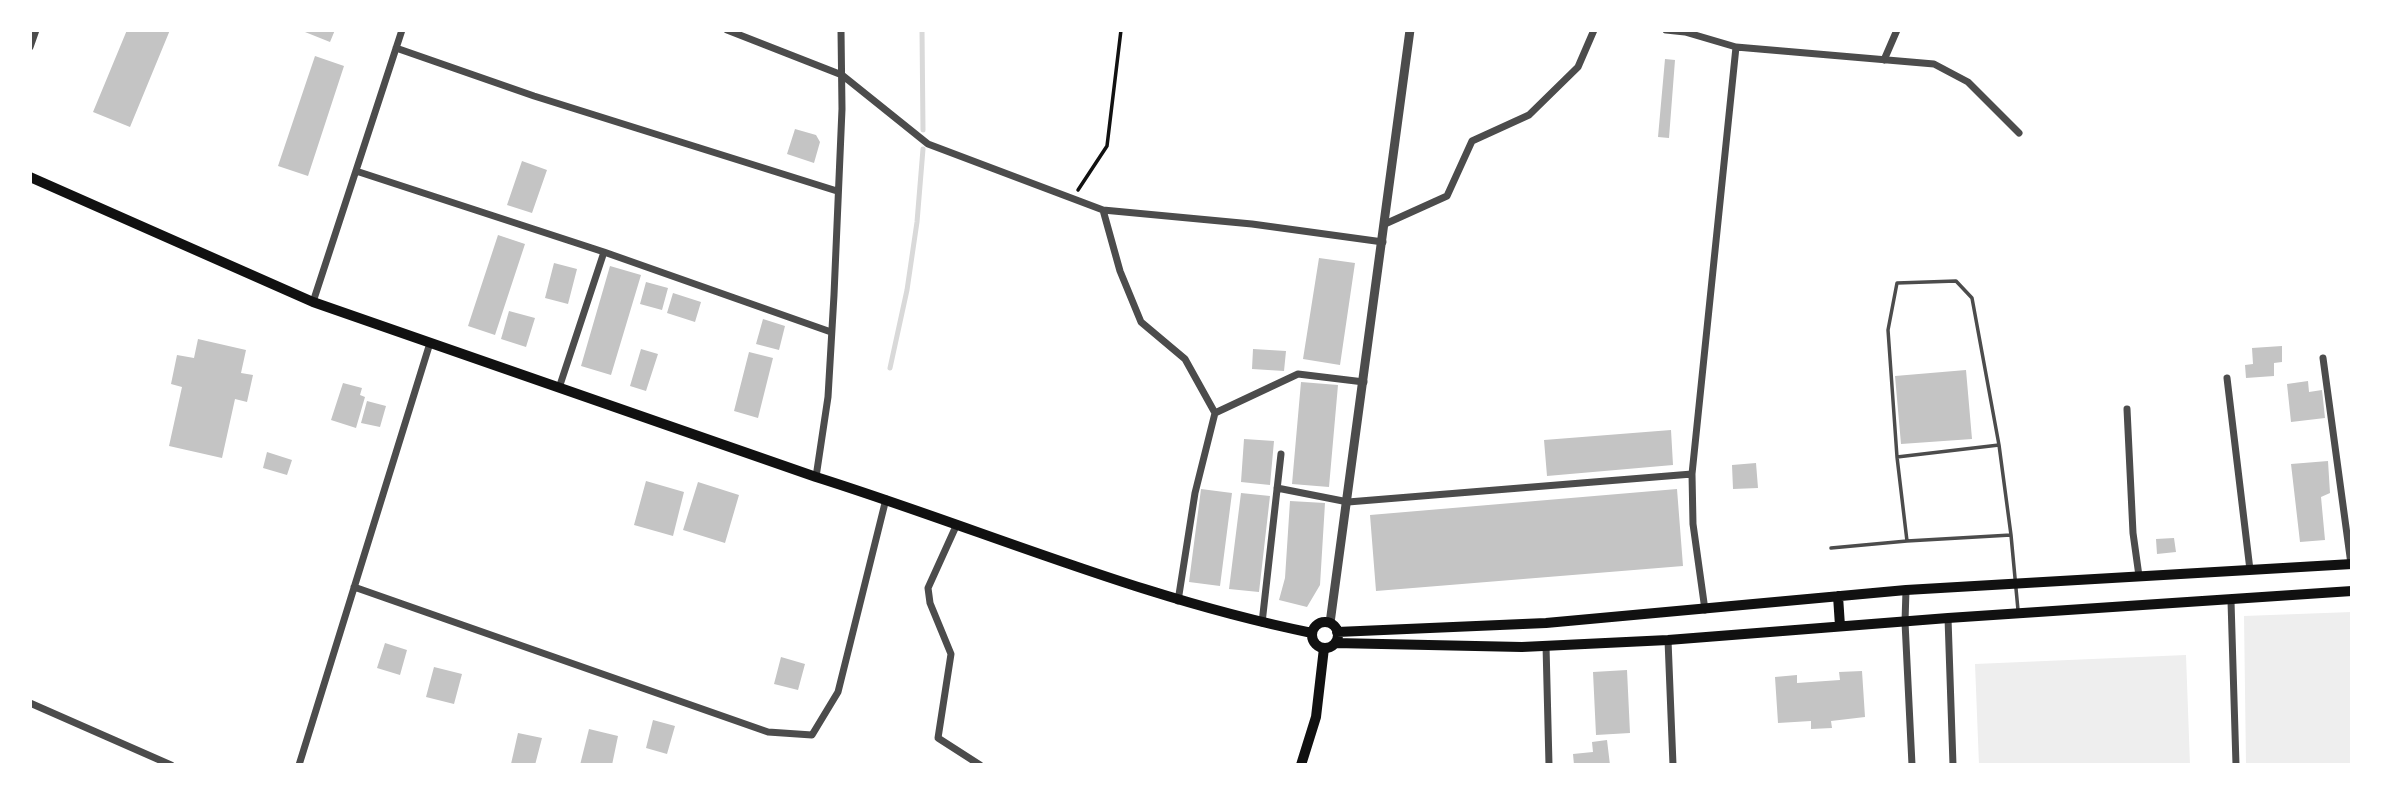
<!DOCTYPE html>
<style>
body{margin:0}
#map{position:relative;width:2382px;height:795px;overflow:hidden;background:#fff;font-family:"Sofia Sans Condensed",sans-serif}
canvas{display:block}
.frame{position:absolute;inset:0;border:32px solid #fff;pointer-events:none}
</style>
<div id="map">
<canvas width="2382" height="795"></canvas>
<div class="frame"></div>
</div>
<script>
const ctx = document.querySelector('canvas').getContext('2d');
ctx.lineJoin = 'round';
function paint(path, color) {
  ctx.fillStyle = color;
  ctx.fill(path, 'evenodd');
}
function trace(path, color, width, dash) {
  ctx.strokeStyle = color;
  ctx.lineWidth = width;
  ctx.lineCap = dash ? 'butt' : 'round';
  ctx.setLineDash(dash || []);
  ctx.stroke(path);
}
const green = new Path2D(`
 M2352,612V765H2246L2244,616Z
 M2186,655L2190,765H1979L1975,664Z`);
const stream = new Path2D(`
 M922,30L923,130
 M890,368L907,290L917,222L923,149`);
const building = new Path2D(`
 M127,30H170L130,127L93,112Z
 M300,30H335L330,42Z
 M315,56L344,66L308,176L278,166Z
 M1665,59L1675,60L1669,138L1658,137Z
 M795,129L816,135L820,142L814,163L787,154Z
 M522,161L547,170L532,213L507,205Z
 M498,235L525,244L495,335L468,326Z
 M1319,258L1355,263L1340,365L1303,359Z
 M554,263L577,269L568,304L545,298Z
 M610,266L641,275L611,375L581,366Z
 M646,282L668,288L662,310L640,304Z
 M673,293L701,302L695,322L667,313Z
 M509,311L535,318L526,347L501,339Z
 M763,319L785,326L779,350L756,344Z
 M198,339L246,350L241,373L253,375L247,402L235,399L222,458L169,446L182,387L171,384L177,355L194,358Z
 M2282,346V362L2274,363V376L2246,378L2245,365L2253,364L2252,348Z
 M641,349L658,354L646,391L630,386Z
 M1253,349L1286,351L1284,371L1252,369Z
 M749,352L773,358L758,418L734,411Z
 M1966,370L1972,439L1901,444L1895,376Z
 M2308,381L2309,392L2322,390L2325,418L2291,422L2287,384Z
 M1301,382L1338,385L1329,487L1292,484Z
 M343,383L362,388L360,395L365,397L356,428L331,420Z
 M367,401L386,406L380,427L361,423Z
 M1671,430L1673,465L1547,476L1544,440Z
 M1244,439L1274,441L1270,485L1241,482Z
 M267,452L292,460L287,475L263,468Z
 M2328,461L2330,493L2321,497L2325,540L2300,542L2291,464Z
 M1756,463L1758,488L1733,489L1732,465Z
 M646,481L684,492L673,536L634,525Z
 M698,482L739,495L725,543L683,530Z
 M1201,489L1232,493L1220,586L1189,582Z
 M1677,489L1683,566L1376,591L1370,515Z
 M1241,493L1270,496L1259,592L1229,589Z
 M1290,501L1325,503L1320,585L1307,607L1279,600L1285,578Z
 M2174,538L2176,552L2157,554L2156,539Z
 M385,643L407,650L400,675L377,668Z
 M781,657L805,664L798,690L774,684Z
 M434,667L462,674L454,704L426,697Z
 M1627,670L1630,733L1596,735L1593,672Z
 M1862,671L1865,717L1831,721L1832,728L1811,729V721L1778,723L1775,677L1797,675V683L1840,680L1839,672Z
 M653,720L675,726L667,754L646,748Z
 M589,729L618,736L612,765H580Z
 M518,733L542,738L535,765L511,764Z
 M1607,740L1610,765H1574L1573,754L1593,752L1592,742Z`);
const path = new Path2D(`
 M1078,190L1107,146L1121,30`);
const service = new Path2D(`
 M1897,457L1999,445
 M1907,541L2011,535L2018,610
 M1831,548L1907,541L1897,457L1888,330L1897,283L1956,281L1972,298L1999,445L2011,535`);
const minor = new Path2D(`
 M727,30L842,75L928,144L1103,210L1252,224L1383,242
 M1666,30L1685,32
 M1686,30L1685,32L1736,47L1692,474L1693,524L1705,610
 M30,47L36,30
 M1736,47L1934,64L1968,82L2019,133
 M396,48L534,96L837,191
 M1884,60L1897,30
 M356,171L604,252L831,332
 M1103,210L1120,271L1141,322L1185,359L1215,413L1195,493L1178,601
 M1385,224L1447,196L1472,141L1529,115L1578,67L1594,30
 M313,302L402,30
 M2323,358L2351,564
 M2227,378L2250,570
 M559,388L604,252
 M2127,409L2133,533L2139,576
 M1215,413L1298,374L1364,382
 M816,477L828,397L834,295L842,109L841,30
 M1277,488L1348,502L1692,474
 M957,524L928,588L930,603L951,654L938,738L980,765
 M354,587L768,732L812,735L838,692L886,499
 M1906,590L1905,622L1912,765
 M2231,601L2236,765
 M1948,618L1953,765
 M1262,623L1281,454
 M1668,640L1673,765
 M1546,645L1549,765
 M30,703L171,765
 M299,765L430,343`);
const tertiary = new Path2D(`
 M1330,623L1410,30`);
const secondary = new Path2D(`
 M1301,765L1316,717L1324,648`);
const primary = new Path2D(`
 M30,177L313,302L816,477C981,529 1142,599 1312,633
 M1838,596L1840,626
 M1312 635a13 13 0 1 1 26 0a13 13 0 1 1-26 0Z
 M1337,632L1546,623L1906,590L2352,564
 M1335,643L1522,647L1668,640L1948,618L2352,591`);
paint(green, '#eee');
trace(stream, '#d9d9d9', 5);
paint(building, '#c4c4c4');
trace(path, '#111', 3.5);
trace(service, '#4c4c4c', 3.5);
trace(minor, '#4c4c4c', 7);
trace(tertiary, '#4c4c4c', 9);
trace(secondary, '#111', 10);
trace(primary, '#111', 10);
</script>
